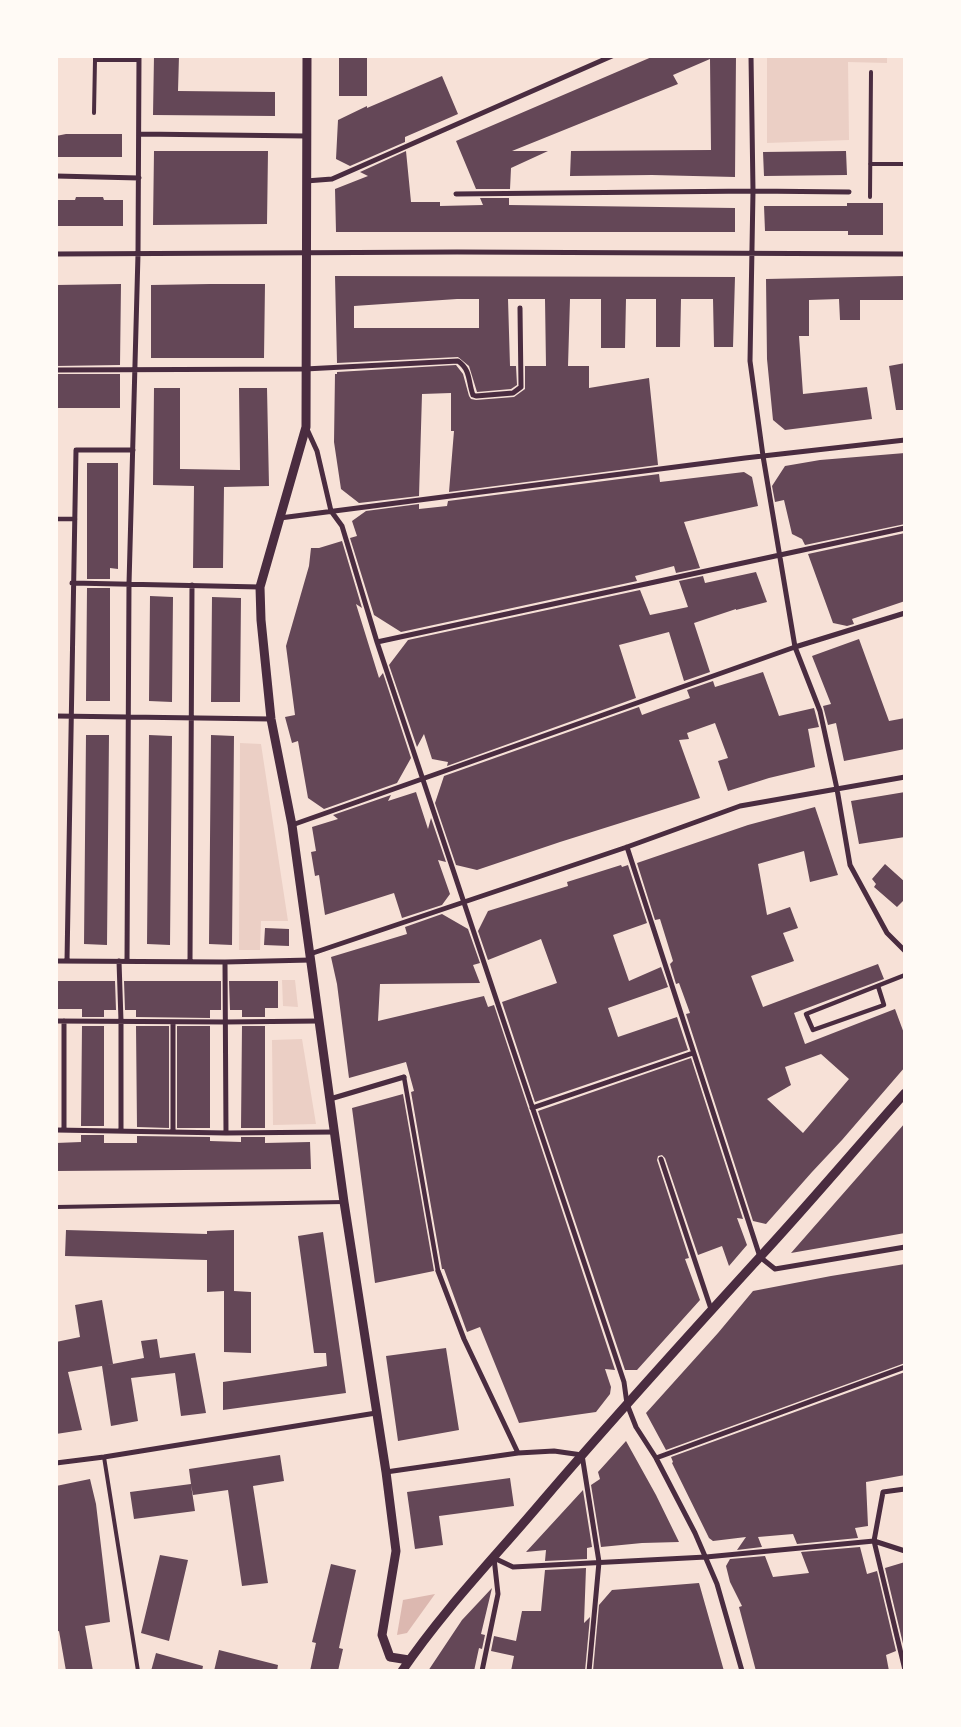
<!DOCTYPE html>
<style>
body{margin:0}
#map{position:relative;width:961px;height:1727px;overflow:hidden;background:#f7e1d7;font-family:Cabin,sans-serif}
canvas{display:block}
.frame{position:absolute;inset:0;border:58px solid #fffaf5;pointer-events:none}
</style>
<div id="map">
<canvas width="961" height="1727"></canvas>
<div class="frame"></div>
</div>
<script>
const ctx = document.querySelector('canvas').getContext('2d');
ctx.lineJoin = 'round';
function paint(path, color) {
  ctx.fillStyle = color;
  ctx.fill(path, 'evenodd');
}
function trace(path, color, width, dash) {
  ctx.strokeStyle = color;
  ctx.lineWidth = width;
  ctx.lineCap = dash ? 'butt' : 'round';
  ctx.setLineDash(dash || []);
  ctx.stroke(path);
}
const green = new Path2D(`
 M767,56H887V63L848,62L849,140L767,143Z
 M240,743L261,744L288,921H261L260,950H239Z
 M282,980H295L298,1007L283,1006Z
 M302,1039L316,1124L273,1125L272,1040Z`);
const water = new Path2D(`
 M435,1594L407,1633L397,1635L403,1600Z`);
const building = new Path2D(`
 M154,56H179L178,91L275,92V116L153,115Z
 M339,56H367V96H339Z
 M654,56H736L735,177L652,175L570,176L571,151L711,150L710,59L673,75L678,84L512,151H548L511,168L510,189H476L456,141Z
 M442,76L458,114L405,137V142L350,166L336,159L338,120L367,106V108Z
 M66,134H122V157H56V136Z
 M154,151H268L267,224L153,225Z
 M406,151L411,202H440V206L483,205L480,198H509V205L735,208V232H336L335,189L368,176L360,172Z
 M846,151L847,175L764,176L763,152Z
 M76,197H103L104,200H123V226H56V200H75Z
 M847,203H883V235H848V231H765L764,206H847Z
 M335,276L735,277L733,347H714L713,299H681L680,347H656V299H626L625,348H601V299H570L568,366H589V388L649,378L658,465L449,492L454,431H451V393L422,394L419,496L359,503L341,489L334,442L335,374H337V372L456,365L463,374L469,396L471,399L476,400L514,397L525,389V366H546L545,299H508L510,366H516L517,385L511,389L477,392L469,366L458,357L337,363ZM457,299H479V328H354V306Z
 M905,276V300H860V320H840L839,299L809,300V336H799L803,394L867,387L872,419L785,430L773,420L767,359L766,279Z
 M121,284L120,365L56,366V285Z
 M210,284H265L264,358H151V285Z
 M905,363V410H896L889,366Z
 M56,374H120V408H56Z
 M154,388H180V469L240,470L239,388H267L269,486L224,487L223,568H193L194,486L153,485Z
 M905,453V524L805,545L802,539L792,534L784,500L775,502L772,486L785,466L820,460Z
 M87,463H118V569L110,568V579H87Z
 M744,472L752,477L758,506L684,522L700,568L676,573L674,566L635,576L637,581L401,632L374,615L350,538L357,536L352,521L366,511L419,504V509L447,506L448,501L659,474L660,482Z
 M905,533V601L852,619L854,624L847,626L833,623L808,554Z
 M342,541L362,608L356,604L379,678L383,673L411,758L397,783L324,809L308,798L298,741L292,743L285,717L295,715L286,646L309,566L311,548H319Z
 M756,572L767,602L736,610V609L694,623L710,672L684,681L669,632L619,645L636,698L447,766L448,762L432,759L424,734L417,747L389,665L408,640L640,590L650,615L688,607L679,581L703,576L705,583Z
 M87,588H110V701H86Z
 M150,596L173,597L172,702L149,701Z
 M212,597L241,598L240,702H211Z
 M859,639L889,721L905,718V749L844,761L836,723L828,725L823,706L831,704L812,656Z
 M763,672L779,716L814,708L819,727L808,729L815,767L769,778L728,791L718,761L728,758L715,723L687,733L689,739L679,740L700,798L560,842L477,870L456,865L435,803L444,776L639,707L642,715L661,708L690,698L687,690L713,681L715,687Z
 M86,735H109L107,945L84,944Z
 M149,735L172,736L170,945L147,944Z
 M211,735L234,736L232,945L209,944Z
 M416,792L428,829L431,818L446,862L438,860L450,894L442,905L402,918L394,893L325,915L319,875L315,876L311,852L316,851L312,827L338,819L333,815L391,795L388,801Z
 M905,792V837L859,844L851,801Z
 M815,807L838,875L810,882L804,851L758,864L767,915L790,907L798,928L783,933L794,961L751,976L763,1007L878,964L884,979L794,1013L805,1044L895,1009L905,1036V1067L842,1140L812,1172L766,1224L753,1221L686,1014L690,1013L679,983L676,984L670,964L673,961L660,919L655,920L637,863L748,825ZM821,1054L849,1079L803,1133L767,1099L791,1085L785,1067Z
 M885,864L905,882V899L897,907L874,887L876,884L872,879Z
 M621,865L622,867L628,865L647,923L613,935L629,981L661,967L668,987L608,1008L618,1037L677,1017L688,1050L535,1102L502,1002L557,983L541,939L488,960L478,931L488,911L568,886L567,882Z
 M442,914L468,929L480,963L473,965L480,983L380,984L378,1021L484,996L488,1007L494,1005L615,1370L605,1369L611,1387L610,1394L596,1412L519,1423L480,1327L467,1332L444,1269H442L411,1092L414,1091L406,1062L349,1078L337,984L331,957L407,934L405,927Z
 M265,928L289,929V946L264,945Z
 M56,981H115L116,1010H104V1017H82V1009H56Z
 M124,981H221V1010H210V1018L136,1017V1010H125Z
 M229,981H278V1008H265V1017H242V1010H230Z
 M82,1026H104V1126H81Z
 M136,1026H169V1128L137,1127Z
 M177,1026H210V1128H177Z
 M242,1026H265V1128H241Z
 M691,1058L743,1219L737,1218L747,1245L729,1266L722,1246L698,1255L665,1158L662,1155L658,1156L657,1160L689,1258L685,1259L700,1300L637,1370H625L538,1111Z
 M403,1094L434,1271L375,1283L352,1108Z
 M905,1123V1233L791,1253L891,1139Z
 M81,1135H104V1143H137V1136L210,1137V1141L241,1142V1137H265V1143L310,1142L311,1169L56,1171V1143L81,1142Z
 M66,1230L207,1234V1231L234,1230V1291L251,1292V1353L224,1352V1291L207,1292V1260L65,1256Z
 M323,1232L346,1393L223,1410V1382L327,1366L326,1353H314L298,1236Z
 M905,1264V1363L666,1450L646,1413L718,1333L753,1291L831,1276Z
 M102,1300L113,1364L68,1372L82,1430L56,1434V1342L80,1337L75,1305Z
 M157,1339L160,1358L195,1353L206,1413L181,1416L175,1373L131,1378L138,1421L111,1426L102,1366L144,1358L141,1341Z
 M446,1348L459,1430L398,1441L386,1356Z
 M905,1372V1475L866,1482L868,1526L855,1528L858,1538L797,1544L793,1534L758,1537L762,1547L737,1550L746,1537L713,1541L709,1538L672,1463L673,1462L671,1457Z
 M626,1441L656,1495L679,1542L642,1543L601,1547L591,1485L600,1479L598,1472Z
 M280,1455L284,1481L253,1486L268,1583L242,1586L228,1490L193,1495L191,1485L195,1511L134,1519L130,1492L191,1484L189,1469Z
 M510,1478L514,1506L439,1516L443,1545L415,1549L407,1492Z
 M90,1479L96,1504L110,1622L85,1626L93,1671H66L59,1631L56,1632V1486Z
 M583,1490L592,1547L587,1548V1559L545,1561L546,1550L526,1552Z
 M860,1547L867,1574L877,1571L896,1651L886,1655L889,1671H756L739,1607L742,1606L730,1582L726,1566L730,1559L765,1556L773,1577L809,1573L801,1552Z
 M160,1555L188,1560L169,1641L141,1633Z
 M905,1562V1648H904L885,1568Z
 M331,1564L356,1570L339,1648L343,1649L338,1671H310L316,1643L312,1642Z
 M586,1568L584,1623L590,1617L585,1671H511L514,1656L491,1651L494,1636L516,1641L522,1611H541L545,1570Z
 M699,1583L724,1671H593L599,1605L612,1590Z
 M492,1588L481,1634L485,1635L482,1649L479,1648L474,1671H428L462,1620Z
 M219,1650L278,1665L277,1671H214Z
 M156,1653L203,1666L202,1671H151Z`);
const service = new Path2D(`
 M95,56V60H139
 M94,113L95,60
 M870,164H905
 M870,197L871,72
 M56,1207L344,1202
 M104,1457L138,1671`);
const pedestrian = new Path2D(`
 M56,519H75
 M878,986L884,1005L813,1030L806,1014L905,975
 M404,1077L438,1271`);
const minor = new Path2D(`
 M751,56L753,191L750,361L763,456L795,647L820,711L837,789L850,865L887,933L905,951
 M139,134L306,136
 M56,176L139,178
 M306,181L332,179L612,56
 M456,194L753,191L849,192
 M56,254L457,252L905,254
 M56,370L305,369L458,361C471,370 468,382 473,395L476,396L513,393L521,387L520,308
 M306,427L317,451L331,511L342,526L377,642L624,1382L627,1404L636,1427L656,1458L695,1533L717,1584L742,1671
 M280,518L745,458L905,440
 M72,583L260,587
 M377,642L905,528
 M56,716L271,719
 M292,825L795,647L905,613
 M627,847L760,1257L775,1269L905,1247
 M310,954L627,847L740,806L905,777
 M56,961L225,962L311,960
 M67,961L76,450H133
 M119,961L121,1021V1131
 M127,961L129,584L138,254L139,56
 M190,961L192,585
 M225,962L226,1133
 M56,1021L225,1022L319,1021
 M64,1021V1130
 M330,1099L404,1077
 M532,1108L693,1053
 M56,1130L226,1133L335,1132
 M173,1131V1022
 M661,1159L711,1309
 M438,1271L464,1339L518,1453
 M656,1458L905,1367
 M56,1463L104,1457L376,1413
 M386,1472L518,1453L554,1451L582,1455L599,1562L589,1671
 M905,1489L883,1492L874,1541L905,1670
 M494,1558L513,1567L706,1557L874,1541L905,1551
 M482,1671L498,1594L494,1558`);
const tertiary = new Path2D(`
 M307,56L306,427L260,587L261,620L271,719L292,825L344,1202L386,1472L396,1551L382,1635L390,1657L409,1660
 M402,1671C444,1609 496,1556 544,1499C614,1417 687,1337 759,1258C809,1204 856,1148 905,1093`);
paint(green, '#ebcfc5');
paint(water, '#dcb8b0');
paint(building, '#644757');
trace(service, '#4a2c40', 4);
trace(pedestrian, '#4a2c40', 4.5);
trace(minor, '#4a2c40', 5);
trace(tertiary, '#4a2c40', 9);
</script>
